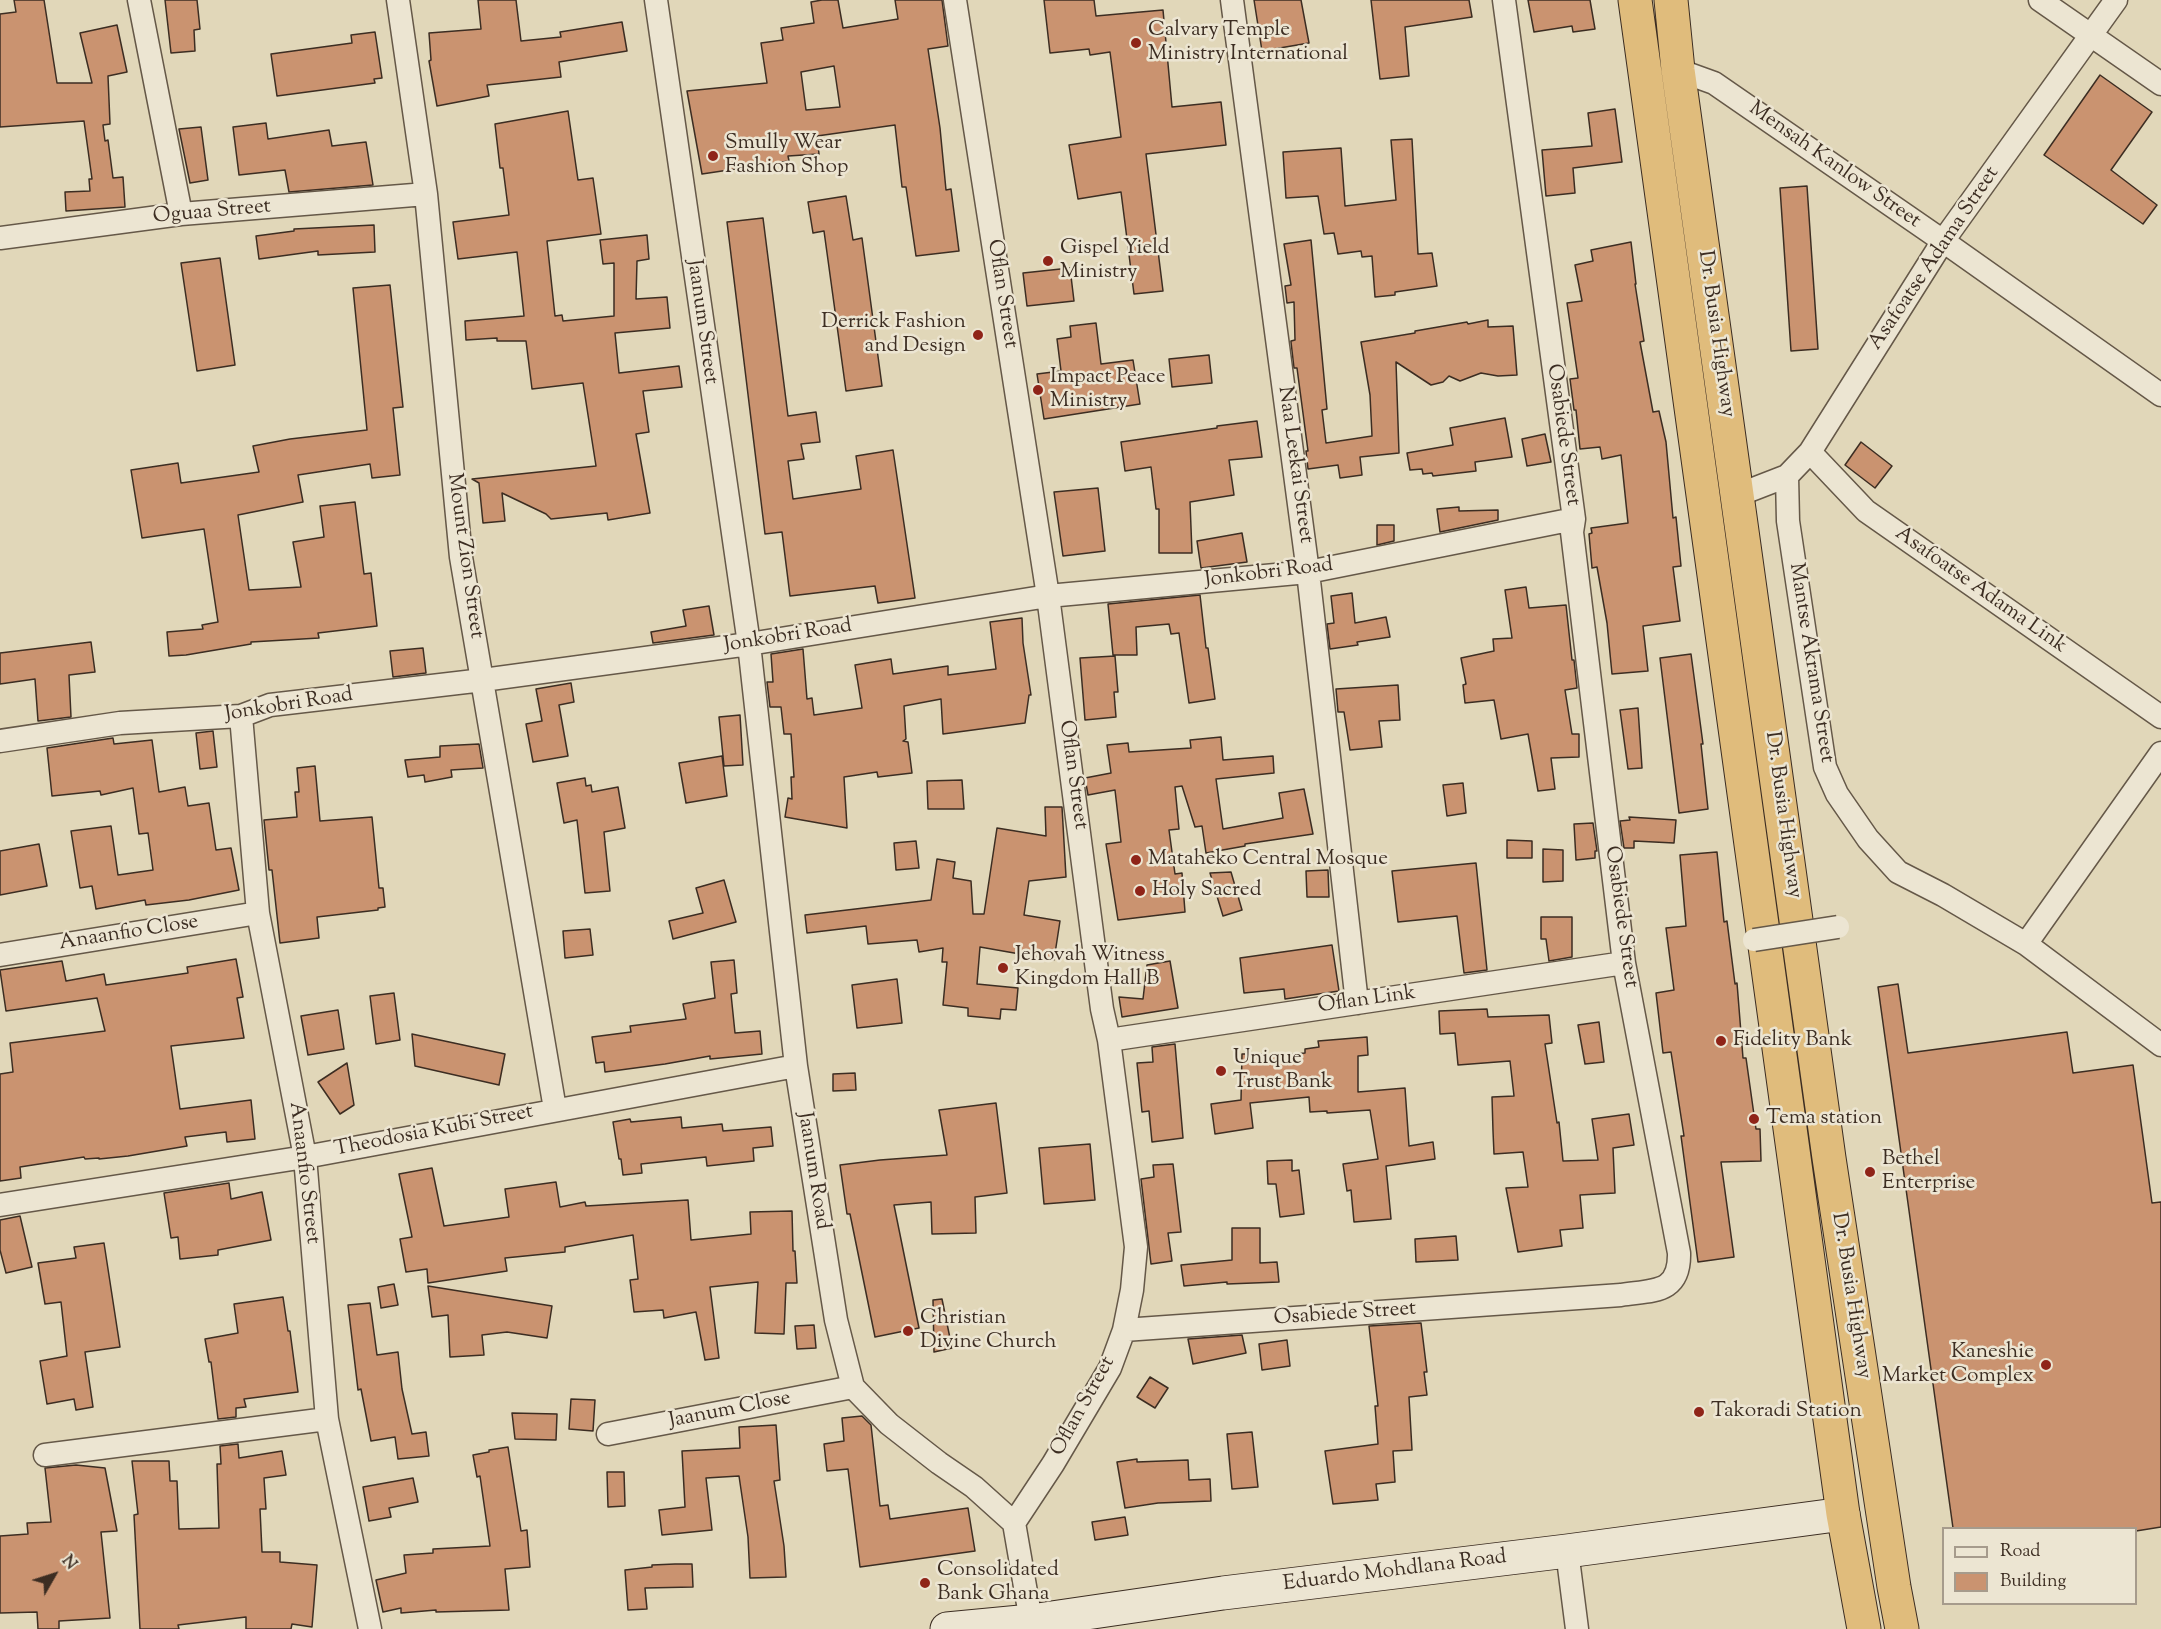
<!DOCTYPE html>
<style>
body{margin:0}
#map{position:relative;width:2161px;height:1629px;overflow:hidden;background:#e1d7b9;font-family:"Sorts Mill Goudy",serif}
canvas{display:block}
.legend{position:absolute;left:1942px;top:1527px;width:195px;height:78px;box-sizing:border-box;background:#ece5d2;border:2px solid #a69b8c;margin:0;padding:8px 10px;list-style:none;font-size:18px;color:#3c2d22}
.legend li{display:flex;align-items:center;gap:12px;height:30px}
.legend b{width:30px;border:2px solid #a69b8c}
.north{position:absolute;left:24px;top:1545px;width:60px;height:60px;-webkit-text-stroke:4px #ece5d2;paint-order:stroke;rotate:51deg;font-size:16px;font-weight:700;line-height:24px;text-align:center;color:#3c2d22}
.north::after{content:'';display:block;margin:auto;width:21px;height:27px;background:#3c2d22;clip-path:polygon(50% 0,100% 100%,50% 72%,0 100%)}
</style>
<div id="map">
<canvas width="2161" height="1629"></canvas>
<ul class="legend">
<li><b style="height:8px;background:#ece5d2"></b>Road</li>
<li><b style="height:16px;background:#ca9370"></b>Building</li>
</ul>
<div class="north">N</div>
</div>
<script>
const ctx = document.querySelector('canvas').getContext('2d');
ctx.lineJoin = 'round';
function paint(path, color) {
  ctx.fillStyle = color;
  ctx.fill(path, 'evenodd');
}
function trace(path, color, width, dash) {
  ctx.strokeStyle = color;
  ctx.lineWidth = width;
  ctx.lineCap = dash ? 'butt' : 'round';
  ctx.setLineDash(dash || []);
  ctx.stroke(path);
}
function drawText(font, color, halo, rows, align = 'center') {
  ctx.font = font + ' "Sorts Mill Goudy",serif';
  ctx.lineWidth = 5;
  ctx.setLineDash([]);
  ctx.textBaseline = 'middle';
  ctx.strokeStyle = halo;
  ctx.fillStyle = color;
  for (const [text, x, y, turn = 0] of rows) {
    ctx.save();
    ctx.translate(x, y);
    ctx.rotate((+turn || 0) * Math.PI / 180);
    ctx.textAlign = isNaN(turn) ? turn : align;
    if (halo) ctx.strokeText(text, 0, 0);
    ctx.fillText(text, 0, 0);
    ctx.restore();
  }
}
const building = new Path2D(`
 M14,0H44L57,83H92L80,33L117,25L127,72L108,76L110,124L103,125L105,141L108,140L113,178L123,177L125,207L66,211L65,192L90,191L89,179H92L84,121L0,127V14L16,12Z
 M165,0H197L200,29L194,30L195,51L171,53Z
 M478,0H516L521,41L561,37L560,32L622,22L627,51L559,62L561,77L487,85L489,96L437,106L429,61L431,60L429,33L481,29Z
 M822,0H838L843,28L898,19L895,0H942L948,46L928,49L940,128L946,190L951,189L959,251L916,256L906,187H902L895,125L817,136L819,154L788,156L789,161L702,174L687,91L767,83L761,43L783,40L781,28L814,23L811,2ZM834,66L840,107L806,110L801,72Z
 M1044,0H1094L1096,16L1163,10L1172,107L1221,102L1226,145L1146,154L1163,291L1134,294L1121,192L1078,199L1069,145L1121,137L1110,52L1090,55L1089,49L1050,53Z
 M1254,0H1301L1309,43L1262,51Z
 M1371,0H1469L1472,17L1405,27L1409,76L1380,79Z
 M1528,0H1590L1595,29L1573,32L1572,26L1534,32Z
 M375,32L382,78L374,79L375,83L277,96L271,54L352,43L351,35Z
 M2100,75L2152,112L2111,170L2157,205L2143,224L2044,155Z
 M1615,109L1622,162L1573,168L1575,193L1546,196L1542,150L1592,146L1588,113Z
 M568,111L578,180L593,178L601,234L547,241L555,316L562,315L563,321L614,316V263L603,264L600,240L647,235L649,259L637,261L636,299L667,297L670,328L615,333L619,373L679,366L682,387L643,391L649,432L636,434L650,513L608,520L607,513L551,519L546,514L502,493L505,521L483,523L479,483L472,479L596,466L583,383L532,389L526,341H497V338L466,340L465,321L524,316L517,252L458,259L453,222L509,215L503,168H500L495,124Z
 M266,123L268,139L329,130L332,146L366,142L373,185L289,192L285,170L239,175L233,127Z
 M201,127L208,180L190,183L179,129Z
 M1412,139L1418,254L1432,253L1437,286L1395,292V295L1375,297L1372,256L1362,257L1361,251L1338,254L1334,233L1324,234L1318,196L1286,198L1283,152L1341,148L1345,206L1396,200L1391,140Z
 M1807,186L1818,349L1791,351L1780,188Z
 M846,196L853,240L862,238L882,386L846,391L824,231L813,233L808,202Z
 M763,218L788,416L816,412L820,442L801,444L804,459L788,461L793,499L861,489L856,456L893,450L915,598L878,603L875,586L790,596L782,532L765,534L727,222Z
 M374,225L375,252L318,255V251L259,259L256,236L294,231V229Z
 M1311,240L1327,409L1322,410L1326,443L1372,436L1370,395L1361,342L1415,333V331L1467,322L1468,324L1488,320V327L1513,326L1517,375L1498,376L1481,373L1460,381L1449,376L1443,382L1431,385L1396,362L1399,453L1360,457L1362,475L1340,478L1338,465L1308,469L1306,451H1308L1297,368H1294L1291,342V341L1295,340L1294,302L1287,303L1285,286L1291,285L1284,244Z
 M1631,242L1636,284H1635L1644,341L1640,342L1653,412L1659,411L1666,442L1673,518L1676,517L1681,566L1673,567L1680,621L1643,626L1648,671L1612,674L1607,623L1597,567L1592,568L1589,534L1592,533L1591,528L1628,523L1621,455L1602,459L1600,447L1580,449L1576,410H1574L1570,379L1578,378L1567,303L1582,301L1575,265L1593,261L1591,250Z
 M220,258L235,365L197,371L181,263Z
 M1070,268L1074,301L1027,306L1023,273Z
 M390,285L403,407L393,408L400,475L372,478L370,464L298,475L303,502L238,515L249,590L301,587L293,542L324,537L320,506L355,502L364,574L371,573L377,626L318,633L319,638L251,642V644L186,655L169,656L167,632L203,629L202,625L218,622L204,529L142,538L131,470L178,463L181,483L259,472L253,446L290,439L367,430L353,288Z
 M1096,323L1101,364L1133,360L1140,404L1044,419L1037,374L1061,371L1057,339L1071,337L1070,326Z
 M1209,355L1212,383L1172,387L1169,359Z
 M1505,418L1512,457L1475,462L1476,471L1433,476L1432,473L1423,474L1422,469L1410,470L1407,453L1453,445L1450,428Z
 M1257,421L1262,457L1229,460L1234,495L1190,502L1192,553H1159V509H1156L1151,467L1125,471L1121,442L1217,428V426Z
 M1545,434L1551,462L1527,466L1522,439Z
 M1861,442L1892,466L1875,488L1845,465Z
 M1098,488L1105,551L1063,556L1054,492Z
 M1459,507V511L1498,510V520L1440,532L1437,509Z
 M1377,525H1394V541L1377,545Z
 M1242,533L1247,562L1201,568L1197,541Z
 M1526,587L1529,608L1566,605L1572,660H1574L1577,688L1565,690L1572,734H1579V757L1551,758L1555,789L1538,791L1528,734L1501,739L1494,700L1465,703L1463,685L1466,684L1461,658L1494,651L1493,639L1512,638L1505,590Z
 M1352,593L1355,623L1386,617L1390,637L1357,642L1358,645L1330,649L1327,624L1334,623L1331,596Z
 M1200,595L1206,648H1208L1215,699L1189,703L1179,633L1171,634L1169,624L1136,627L1137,655H1113L1108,604Z
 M709,606L714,635L653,643L651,632L686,626L683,610Z
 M1022,618L1023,643L1031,695H1029L1025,723L943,734L941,699L904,706L906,739L903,741L908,742L912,773L878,777L877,772L844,777L847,828L785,817L788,798L792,799L791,777H794L791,734H784L781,707H770L767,682H773L771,654L803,649L807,699L812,698L814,715L862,708L855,665L891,659L893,674L948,666V675L996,669L990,622Z
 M91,642L95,672L69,675L71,717L38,721L35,679L0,684V653Z
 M423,648L426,673L393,677L390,651Z
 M1691,654L1703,744H1701L1708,809L1679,813L1660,658Z
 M1115,656L1118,692H1114L1116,717L1085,720L1080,658Z
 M571,683L574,702L559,705L568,756L533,762L526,724L542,721L536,689Z
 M1398,685L1400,720L1379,721L1382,747L1350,750L1344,712H1338L1336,689Z
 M1638,708L1642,768L1628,769L1620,710Z
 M740,715L743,765L724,766L719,717Z
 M213,731L217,767L200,769L196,733Z
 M1221,737L1223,760L1273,756L1274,773L1216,779L1223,829L1283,818L1279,793L1304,789L1313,834L1245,844V846L1206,853L1202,826L1195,827L1182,786L1175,787L1179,829L1169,830L1175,874L1182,873L1185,912L1118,920L1106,844L1121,842L1115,790L1088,795L1085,778L1111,773L1107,745L1128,743L1129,752L1191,748L1190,740Z
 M113,738L114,744L152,740L159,792L185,787L188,806L209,803L216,850L231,848L239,890L189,900L146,905L145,900L96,909L92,886L80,888L71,831L111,826L118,875L153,870L148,833L139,834L133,788L101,795L100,791L52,796L47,748Z
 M479,744L483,768L451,770L452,777L425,782L424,775L408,777L405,760L440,757V746Z
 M722,756L727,796L686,803L679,763Z
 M315,766L320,821L372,817L379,888H383L385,907L378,908V910L317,917L319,938L280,943L272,870H269L264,820L297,817L295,792H299L297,768Z
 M585,778L586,786L591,785L592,792L618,787L625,828L604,832L610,891L585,893L577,820L564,823L557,783Z
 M962,780L964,809H928L927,781Z
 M1463,783L1466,813L1447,816L1443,785Z
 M1045,807H1062L1066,877L1029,881L1024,915L1060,921L1054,960L980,947L977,984L1018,988L1016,1010L1001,1009L1000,1019L968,1016V1008L943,1005L947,962H942L943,948L919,952L917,940L868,944L866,926L807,933L805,915L931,900L937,859L955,862L953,878L971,881L973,914H984L997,828L1046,836Z
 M1629,817L1676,820L1674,843L1634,841V848H1624L1620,821L1630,820Z
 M1593,823L1597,851H1595V858L1576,860L1574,824Z
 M1507,840L1532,841V858H1507Z
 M916,841L919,868L896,870L894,843Z
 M39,844L47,886L0,895V851Z
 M1543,849L1563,850V881L1543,882Z
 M1717,852L1724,922L1727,921L1735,984L1737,983L1743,1058H1746L1756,1129H1760L1761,1161L1721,1162L1734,1257L1698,1262L1681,1136H1684L1671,1052L1663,1053L1656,993L1674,990L1666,928L1686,926L1680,855Z
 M1476,863L1487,970L1464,973L1457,916L1398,922L1392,871Z
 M1328,870L1329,897H1307L1306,871Z
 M1231,872L1242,910L1223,916L1210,873Z
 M724,880L736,922L673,939L669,921L703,913L696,888Z
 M1541,917H1572V957L1549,961L1546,939H1541Z
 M590,929L593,955L565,958L563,931Z
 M1332,945L1339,991L1285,999L1284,989L1244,993L1240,958Z
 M236,959L243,997L237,998L244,1038L171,1046L180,1109L251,1100L255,1139L227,1142L226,1132L185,1137L187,1146L128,1156L99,1159V1158L85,1159L84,1157L20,1167L21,1178L0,1181V1074L13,1072L10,1043L105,1031L97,998L6,1011L0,970L62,961L66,981L104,974L106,985L188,973L187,967Z
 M734,960L737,993L731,994L735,1033L760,1031L762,1054L710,1059V1056L665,1064L605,1072L604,1062L596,1063L592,1037L631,1032L630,1026L686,1019L683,1004L715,998L711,962Z
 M1170,961L1178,1008L1122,1017L1119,997L1143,999L1147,965Z
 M897,979L902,1023L857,1028L852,985Z
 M1898,984L1908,1053L2067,1032L2073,1073L2133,1065L2152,1203L2161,1202V1527L2136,1531V1528H1953L1878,987Z
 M394,993L400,1040L376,1044L370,996Z
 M1487,1009L1488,1017L1549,1015L1552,1043L1545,1044L1557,1123L1559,1122L1563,1161L1598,1160L1592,1119L1629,1114L1634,1145L1613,1148L1615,1193L1580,1195L1583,1228L1560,1230L1562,1246L1518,1252L1506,1188L1528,1187L1523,1152L1494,1154L1493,1131L1492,1097L1514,1096L1510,1061L1458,1065L1455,1033L1440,1034L1439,1011Z
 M338,1010L344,1049L308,1055L301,1016Z
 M1599,1022L1604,1062L1585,1064L1578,1025Z
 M412,1034L505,1054L499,1085L415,1066Z
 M1367,1037L1368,1055L1358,1056V1092L1405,1088L1409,1146L1433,1142L1435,1159L1386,1166L1391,1219L1354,1222L1351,1190L1347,1191L1343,1164L1378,1159L1370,1110L1327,1113V1111L1310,1112L1309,1097L1250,1103L1253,1128L1215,1134L1211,1104L1241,1100L1242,1054H1264V1057L1305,1053V1049L1319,1047L1318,1041Z
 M1175,1044L1183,1138L1152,1142L1149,1111L1142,1112L1137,1063L1153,1062L1152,1047Z
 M347,1063L354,1105L340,1114L318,1082Z
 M855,1073L856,1090L833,1091V1074Z
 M996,1103L1007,1193L975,1197L976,1233L932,1234L931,1202L894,1205L919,1328L875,1337L850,1214H847L840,1165L880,1160L947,1155L939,1110Z
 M681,1117L682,1128L722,1124L723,1131L771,1127L773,1146L753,1148L754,1161L707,1166L706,1157L641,1164L642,1173L623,1175L621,1159H619L613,1122L630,1119L631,1122Z
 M1090,1144L1095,1200L1044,1204L1039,1148Z
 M1292,1160V1171L1299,1170L1304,1214L1280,1217L1276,1184H1268L1267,1161Z
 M1173,1164L1181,1232L1168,1233L1172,1261L1151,1264L1141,1179L1154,1177L1153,1165Z
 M432,1168L444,1226L509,1217L505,1189L556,1182L560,1207L585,1202L586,1206L688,1200L691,1240L751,1234L750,1212L792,1211L793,1251H795L797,1283H786L784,1334L755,1333L758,1282L710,1287L719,1358L705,1360L696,1312L664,1318L663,1310L634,1312L630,1280L638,1279L633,1235L565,1247V1252L505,1258L507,1271L428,1283L427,1269L406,1272L400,1239L412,1237L399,1174Z
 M229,1183L231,1199L262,1192L271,1240L218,1250V1255L180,1259L178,1237L171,1238L164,1193Z
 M20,1216L32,1267L6,1273L0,1250V1220Z
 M1232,1228H1260V1263L1277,1262L1279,1282L1227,1284V1282L1184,1286L1181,1265L1232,1260Z
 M1456,1236L1458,1260L1416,1262L1415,1239Z
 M104,1243L120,1347L85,1352L93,1407L76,1410L74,1399L47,1404L40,1361L67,1356L61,1302L45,1304L38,1263L76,1258L74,1247Z
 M394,1284L398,1305L381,1308L378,1287Z
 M428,1286L552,1306L547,1338L507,1332L482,1335L484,1355L450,1357L448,1315L432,1317Z
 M283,1297L288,1331H290L298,1392L244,1399L246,1407L236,1408V1417L218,1419L211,1362H209L205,1339L238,1333L234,1304Z
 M942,1299L952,1348L934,1352L933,1300Z
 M370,1303L377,1355L398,1352L402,1389L412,1434L426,1432L429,1456L398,1459L395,1437L371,1441L361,1389L358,1390L348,1305Z
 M1421,1323L1427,1372H1424L1427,1395L1409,1397L1412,1450L1393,1451L1395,1482L1376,1484L1378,1500L1333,1504L1325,1451L1378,1444L1375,1406H1378L1369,1326Z
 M814,1325L816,1348L797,1349L795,1326Z
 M1242,1335L1246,1353L1193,1364L1188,1339Z
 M1287,1340L1290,1366L1262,1370L1259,1344Z
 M1150,1377L1168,1388L1155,1408L1137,1397Z
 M571,1399L595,1400L593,1431L569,1429Z
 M512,1413L557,1414L556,1440L515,1439Z
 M862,1416L871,1425L880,1506L888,1505L890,1519L968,1508L975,1551L860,1567L848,1469L827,1471L824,1444L844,1441L842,1418Z
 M776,1425L780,1480L774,1481L784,1546L786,1577L750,1578L748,1537L739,1476L706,1478L712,1530L662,1535L659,1510L685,1507L682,1451L740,1448L739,1427Z
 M1252,1432L1258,1487L1232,1489L1227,1434Z
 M238,1444L239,1458L282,1451L286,1475L264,1478L266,1509H260L262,1552H280V1562L317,1565L312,1627L292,1624L291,1629H246V1617L178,1625L179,1629H140L134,1515L138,1514L132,1461H169L170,1481H177L179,1529L219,1528L217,1464H221L220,1446Z
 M508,1447L521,1531L527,1530L530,1567L505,1569L509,1610L436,1612V1610L401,1613V1608L383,1612L376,1580L406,1573L404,1555L433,1553V1549L490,1546L480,1476L477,1477L473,1455L489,1452V1450Z
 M1137,1459V1462L1188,1460L1189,1480L1210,1479L1211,1501L1158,1503L1125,1508L1117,1462Z
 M76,1465L105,1468L117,1531L101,1532L110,1618L59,1621V1629H38L37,1612L0,1613V1536L28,1534L27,1523L51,1522L45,1468Z
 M607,1472H624L625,1506L608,1507Z
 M413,1478L418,1502L389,1508L391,1517L369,1521L363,1487Z
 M1125,1517L1128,1535L1095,1540L1092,1522Z
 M675,1564H692L693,1587L645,1588L647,1609L628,1610L625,1570L652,1567V1565Z`);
const street = new Path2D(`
 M139,0L181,214
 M398,0L426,194L461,557L555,1109
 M656,0L749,644L796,1066L836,1320L853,1387L889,1424L939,1463L974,1487L1014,1523L1031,1621
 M955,0L1048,596L1102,1009L1109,1040L1136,1247L1132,1290L1124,1330L1110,1368L1053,1464L1014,1523
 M1232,0L1308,572L1357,1003
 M2040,0L2161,84
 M1678,70L1714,83L1943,241L2161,395
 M0,238L181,214L426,194
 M1810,452L1866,511L2161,717
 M1787,476L1788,521L1825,767L1837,794L1868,839L1898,872L1943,895L2026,944L2161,1045
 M1738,495L1787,476L1810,452L1943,241L2116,0
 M241,716L258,913L305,1157L327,1419L370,1629
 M0,741L120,723L241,716L270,705L483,680L749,644L1048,596L1308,572L1574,519
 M2026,944L2161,753
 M0,955L258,913
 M1109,1040L1624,963
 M0,1205L305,1157L796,1066
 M1124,1330L1621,1295C1653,1290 1680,1294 1679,1253L1624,963L1572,532L1574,519L1504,0
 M608,1434L853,1387
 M45,1455L327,1419
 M1567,1551L1577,1629`);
const secondary = new Path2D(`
 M947,1629L1031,1621L1223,1593L1567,1551L1843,1514`);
const highway = new Path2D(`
 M1635,0L1843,1514L1864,1629
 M1671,0L1678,70L1829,1158L1894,1587L1902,1629`);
const streetBridge = new Path2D(`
 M1754,940L1838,927`);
const markers = [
 [1136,43,6,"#8f2418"],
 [713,156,6,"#8f2418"],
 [1048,261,6,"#8f2418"],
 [978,335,6,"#8f2418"],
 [1038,390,6,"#8f2418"],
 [1136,860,6,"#8f2418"],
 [1140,891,6,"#8f2418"],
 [1003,968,6,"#8f2418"],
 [1721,1041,6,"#8f2418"],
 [1221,1071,6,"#8f2418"],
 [1754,1119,6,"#8f2418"],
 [1870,1172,6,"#8f2418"],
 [908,1331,6,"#8f2418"],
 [2046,1365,6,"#8f2418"],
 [1699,1412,6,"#8f2418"],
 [925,1583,6,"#8f2418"]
];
const poiNames = [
 ["Calvary Temple",1148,31],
 ["Ministry International",1148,55],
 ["Smully Wear",725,144],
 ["Fashion Shop",725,168],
 ["Gispel Yield",1060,249],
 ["Ministry",1060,273],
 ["Derrick Fashion",966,323,"right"],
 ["and Design",966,347,"right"],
 ["Impact Peace",1050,378],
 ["Ministry",1050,402],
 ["Mataheko Central Mosque",1148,860],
 ["Holy Sacred",1152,891],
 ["Jehovah Witness",1015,956],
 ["Kingdom Hall B",1015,980],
 ["Fidelity Bank",1733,1041],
 ["Unique",1233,1059],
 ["Trust Bank",1233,1083],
 ["Tema station",1766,1119],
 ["Bethel",1882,1160],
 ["Enterprise",1882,1184],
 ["Christian",920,1319],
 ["Divine Church",920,1343],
 ["Kaneshie",2034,1353,"right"],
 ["Market Complex",2034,1377,"right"],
 ["Takoradi Station",1711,1412],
 ["Consolidated",937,1571],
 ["Bank Ghana",937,1595]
];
const streetNames = [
 ["Mensah Kanlow Street",1834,166,35],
 ["Oguaa Street",212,213,-5],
 ["Asafoatse Adama Street",1935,259,-56],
 ["Oflan Street",1001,294,81],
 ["Jaanum Street",701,322,82],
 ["Dr. Busia Highway",1715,334,82],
 ["Osabiede Street",1562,435,82],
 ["Naa Leekai Street",1294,465,82],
 ["Mount Zion Street",464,556,82],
 ["Jonkobri Road",1269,574,-7],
 ["Asafoatse Adama Link",1980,591,35],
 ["Jonkobri Road",788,637,-9],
 ["Mantse Akrama Street",1810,663,81],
 ["Jonkobri Road",289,706,-9],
 ["Oflan Street",1072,775,82],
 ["Dr. Busia Highway",1782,815,82],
 ["Osabiede Street",1620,917,82],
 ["Anaanfio Close",129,934,-9],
 ["Oflan Link",1367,1001,-8],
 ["Theodosia Kubi Street",434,1132,-11],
 ["Jaanum Road",812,1171,81],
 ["Anaanfio Street",303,1173,83],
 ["Dr. Busia Highway",1850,1296,81],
 ["Osabiede Street",1345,1315,-4],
 ["Oflan Street",1084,1407,-61],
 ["Jaanum Close",730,1411,-11],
 ["Eduardo Mohdlana Road",1395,1572,-7]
];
paint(building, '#ca9370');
trace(building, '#3c2d22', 1.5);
trace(street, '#655848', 25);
trace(secondary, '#3c2d22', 35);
trace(highway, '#3c2d22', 35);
trace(street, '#ece5d2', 22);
trace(secondary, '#ece5d2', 33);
trace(highway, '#e0bc7c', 33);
trace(streetBridge, '#655848', 25, []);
trace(streetBridge, '#ece5d2', 22);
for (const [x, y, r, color] of markers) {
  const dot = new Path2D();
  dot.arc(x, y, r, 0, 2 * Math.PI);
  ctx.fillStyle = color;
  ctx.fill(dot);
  trace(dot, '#ece5d2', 2);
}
drawText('21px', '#3c2d22', '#ece5d2', poiNames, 'left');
drawText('21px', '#3c2d22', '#ece5d2', streetNames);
</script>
